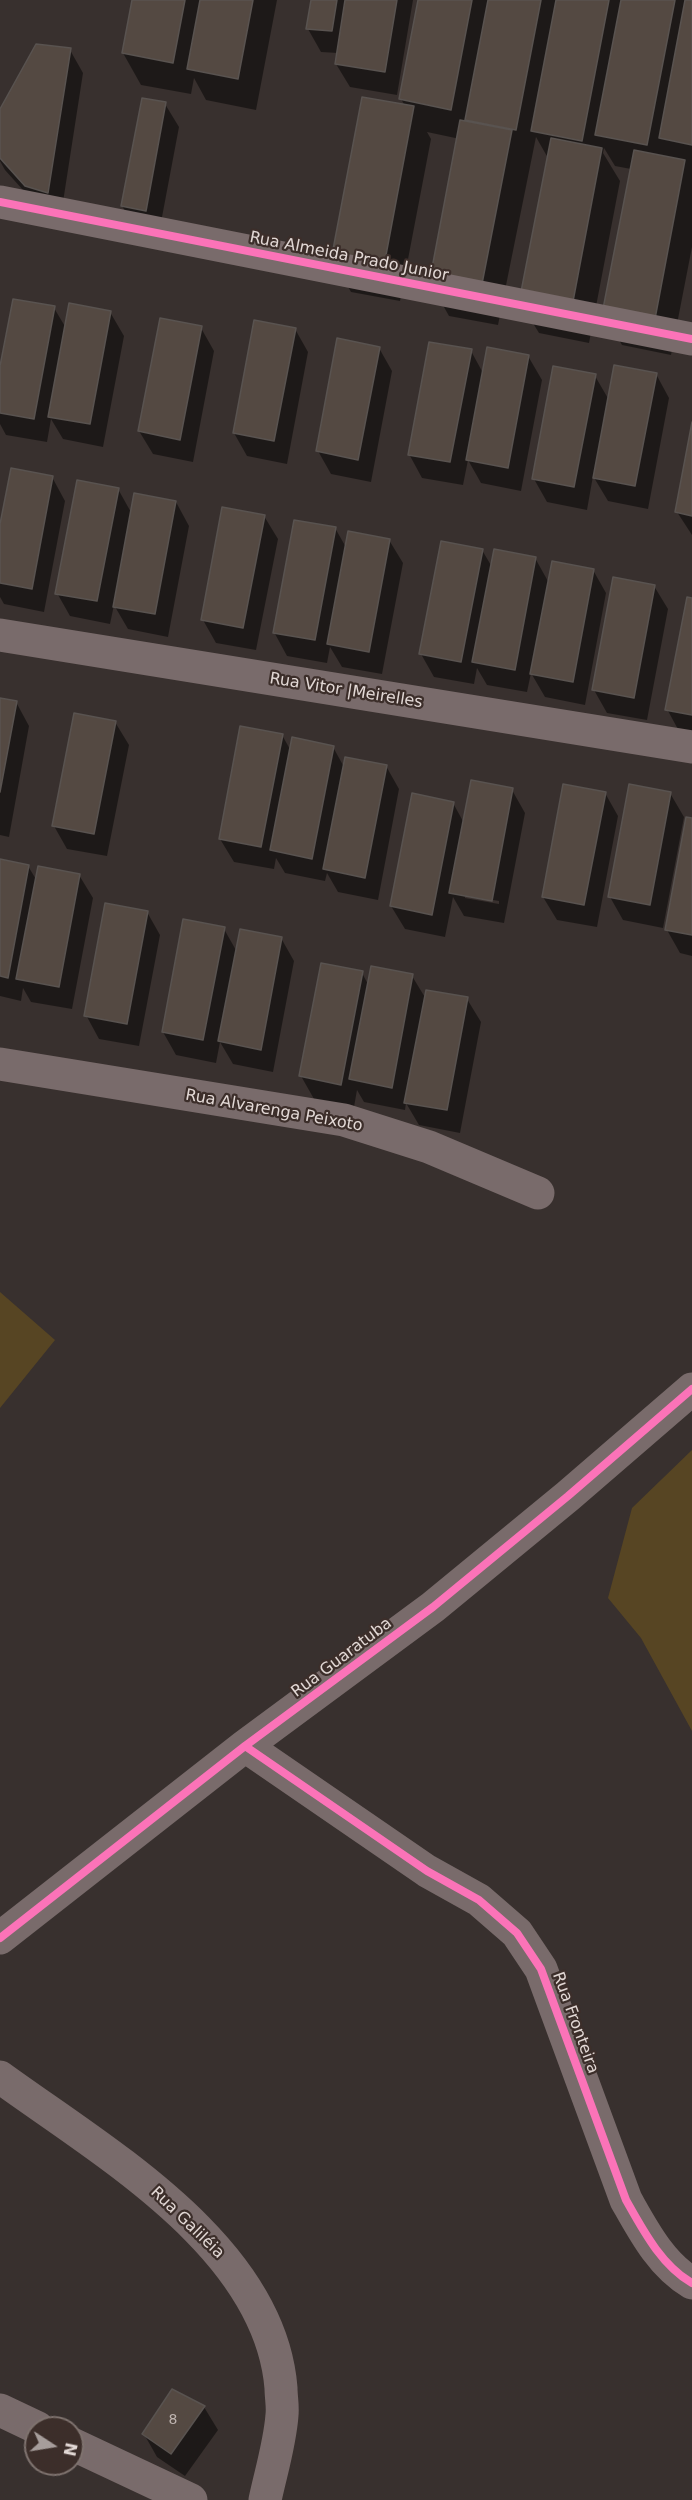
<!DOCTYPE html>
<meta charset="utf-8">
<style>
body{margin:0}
#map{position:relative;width:692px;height:2500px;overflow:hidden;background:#38302e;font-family:"DejaVu Sans",sans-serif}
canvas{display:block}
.north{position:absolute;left:24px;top:2416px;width:60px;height:60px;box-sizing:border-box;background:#3c2e2a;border:2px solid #7e726e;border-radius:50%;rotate:102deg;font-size:16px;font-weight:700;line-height:24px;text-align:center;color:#e2d8d5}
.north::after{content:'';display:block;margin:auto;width:21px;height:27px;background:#a69d9b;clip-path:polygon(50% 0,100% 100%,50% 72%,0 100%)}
</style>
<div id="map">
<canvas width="692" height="2500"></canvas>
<div class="north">N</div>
</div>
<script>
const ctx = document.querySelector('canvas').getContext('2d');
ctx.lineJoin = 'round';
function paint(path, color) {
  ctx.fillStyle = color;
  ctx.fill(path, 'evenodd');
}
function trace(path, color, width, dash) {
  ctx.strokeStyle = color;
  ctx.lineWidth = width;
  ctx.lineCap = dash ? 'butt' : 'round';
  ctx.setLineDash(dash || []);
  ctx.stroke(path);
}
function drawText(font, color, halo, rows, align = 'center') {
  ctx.font = font + ' "DejaVu Sans",sans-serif';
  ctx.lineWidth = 4.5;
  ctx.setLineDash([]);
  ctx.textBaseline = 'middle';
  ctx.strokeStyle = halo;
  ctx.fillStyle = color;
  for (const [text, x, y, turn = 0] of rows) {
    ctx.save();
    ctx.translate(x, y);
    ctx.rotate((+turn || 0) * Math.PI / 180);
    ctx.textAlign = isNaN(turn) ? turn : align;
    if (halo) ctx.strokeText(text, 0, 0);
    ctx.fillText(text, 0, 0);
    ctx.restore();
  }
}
const green = new Path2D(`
 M0,1292L55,1340L0,1408Z
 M692,1450V1731L641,1638L608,1598L632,1508Z`);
const shadow = new Path2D(`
 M133,0H277L256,110L206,100L194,78L191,94L141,85L123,53Z
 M313,0H413L397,95L350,87L336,64L338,53L321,52L308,29Z
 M420,0H692V247L671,355L622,345L604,314L631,169L615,166L604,148L603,153L620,181L589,343L539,333L520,302L548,158L536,137L498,325L449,316L431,284L460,139L427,132L431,139L400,301L351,292L333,260L405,106L401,99Z
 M70,50L83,73L61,215L40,209L5,170L0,161V114Z
 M165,104L179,127L159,233L136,229L122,206Z
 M54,308L66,328L110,312L124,336L103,447L63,439L51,419L47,442L6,435L0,424V374Z
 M201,328L214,351L193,462L153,454L139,431Z
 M295,329L308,352L287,464L247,456L234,433Z
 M379,348L392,371L371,482L331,474L318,451Z
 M471,351L483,373L528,356L542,380L521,491L481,483L468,460L463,485L422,478L409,454Z
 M656,374L669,398L648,509L608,501L593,476L587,510L547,502L534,479L595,376L609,400Z
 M692,430V535L677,512Z
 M52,477L65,501L44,612L4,604L0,597V532Z
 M118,489L132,514L176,502L189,526L168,637L128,629L114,605L110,624L70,616L57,593Z
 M264,516L278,539L256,650L216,643L203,620Z
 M335,528L347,549L389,540L403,563L382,674L342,667L330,647L327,663L287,656L274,632Z
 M482,550L492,567L535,558L549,583L593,570L606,593L585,705L545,697L531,673L527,692L487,685L477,668L474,684L434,677L421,654Z
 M654,586L668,609L647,720L607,713L594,690Z
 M692,599V735L680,733L667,709Z
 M0,699L16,702L29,726L9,837L0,835Z
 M115,722L129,745L107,856L67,849L54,826Z
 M282,735L291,751L333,747L344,767L386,766L399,789L378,900L338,892L327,873L325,881L285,873L276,858L274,869L234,862L220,839Z
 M512,790L525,813L504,923L464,916L453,897L445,937L405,929L391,906L453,803L464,823ZM465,895L499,901V904L465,898Z
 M605,793L618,816L597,927L557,920L543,897Z
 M670,793L684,817L663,928L623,920L610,897Z
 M692,820V956L680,953L667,930Z
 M0,861L28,866L37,881L79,875L93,898L72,1009L31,1002L23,988L21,1001L0,996Z
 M147,912L160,935L139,1046L99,1039L86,1015Z
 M224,929L237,952L281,938L294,961L273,1072L233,1064L220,1042L216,1063L176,1055L163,1032Z
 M362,973L369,986L412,976L426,999H467L481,1022L460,1133L419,1125L406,1103L405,1110L364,1102L357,1090L354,1107L314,1099L301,1076Z
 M172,2391L204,2407L218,2430L185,2476L157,2457L144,2434Z`);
const building = new Path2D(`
 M132,0H185L173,63L122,53Z
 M200,0H253L238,79L187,69Z
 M311,0H337L332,31L306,29Z
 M345,0H397L385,72L335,64Z
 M418,0H472L451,110L399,99Z
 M488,0H541L516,130L465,120Z
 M556,0H609L582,141L531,131Z
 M621,0H675L647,145L595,135Z
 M685,0H692V145L659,138Z
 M36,44L71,48L48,193L25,186L0,158V109Z
 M362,97L414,106L383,271L331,260Z
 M142,98L166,102L146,211L121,206Z
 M460,120L512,130L480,294L429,284Z
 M551,138L602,148L571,312L519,302Z
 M634,150L685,160L654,324L602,314Z
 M13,299L55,306L34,419L0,413V366Z
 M69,303L111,311L90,424L48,417Z
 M160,318L202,326L180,440L138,431Z
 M254,320L296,328L274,441L233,433Z
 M337,338L380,347L358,460L316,451Z
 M429,342L472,349L450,462L408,455Z
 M487,347L529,355L508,468L466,460Z
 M614,365L657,373L635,486L593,478Z
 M553,366L596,374L574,487L532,479Z
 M692,422V516L675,512Z
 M11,468L53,476L32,589L0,583V524Z
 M77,480L119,488L97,601L55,594Z
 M134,493L176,501L155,614L113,607Z
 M222,507L265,515L243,628L201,620Z
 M294,520L336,527L315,640L273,633Z
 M348,531L390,539L369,652L327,644Z
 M441,541L483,549L461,662L419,654Z
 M494,549L536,557L515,670L472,662Z
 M552,561L594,569L573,682L530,674Z
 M613,577L655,585L634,698L592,690Z
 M687,597L692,598V715L665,710Z
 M0,698L17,701L0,792Z
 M74,713L116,721L94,834L52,826Z
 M240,726L283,734L261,847L219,839Z
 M292,737L334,746L312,859L270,850Z
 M345,757L387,765L365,878L323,869Z
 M471,780L513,788L492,901L449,893Z
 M563,784L606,792L584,905L542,897Z
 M629,784L671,792L650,905L608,897Z
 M412,793L454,802L432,915L390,906Z
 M686,817L692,818V935L665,930Z
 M0,859L29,865L8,978L0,976Z
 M38,866L80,874L59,987L16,979Z
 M105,903L148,911L127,1024L84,1016Z
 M183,919L225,927L203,1040L162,1032Z
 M240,929L282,937L261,1050L218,1041Z
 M321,963L363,971L341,1085L299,1076Z
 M371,966L413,974L392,1088L349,1079Z
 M426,990L468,997L447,1110L404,1103Z
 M172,2389L205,2406L171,2454L142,2434Z`);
const street = new Path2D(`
 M0,202L692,339
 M0,635L692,747
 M0,1064L344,1120L429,1147L538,1193
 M245,1746L427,1871L479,1900L517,1933L541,1969L626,2200C643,2230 661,2265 692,2283
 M0,1938L245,1746L433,1607L568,1496L692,1389
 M0,2077C103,2152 270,2247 281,2388C281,2397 283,2406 282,2415C280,2443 271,2472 265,2500
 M0,2410L38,2428
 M72,2444L191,2500`);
const cycleway = new Path2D(`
 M0,202L692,339
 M245,1746L427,1871L479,1900L517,1933L541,1969L626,2200C643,2230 661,2265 692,2283
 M0,1938L245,1746L433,1607L568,1496L692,1389`);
const numberNames = [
 ["8",173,2420]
];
const streetNames = [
 ["Rua Almeida Prado Junior",349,257,11],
 ["Rua Vitor |Meirelles",346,691,9],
 ["Rua Alvarenga Peixoto",274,1111,10],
 ["Rua Guaratuba",342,1658,-37],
 ["Rua Fronteira",575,2023,70],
 ["Rua Galiléia",187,2223,44]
];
paint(green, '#574523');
paint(shadow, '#0007');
paint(building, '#544942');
trace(building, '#595350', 1.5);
trace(street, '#796b6b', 33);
trace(cycleway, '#fb73b8', 8);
drawText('14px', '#beb4b0', null, numberNames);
drawText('16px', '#e2d8d5', '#3c2e2a', streetNames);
</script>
